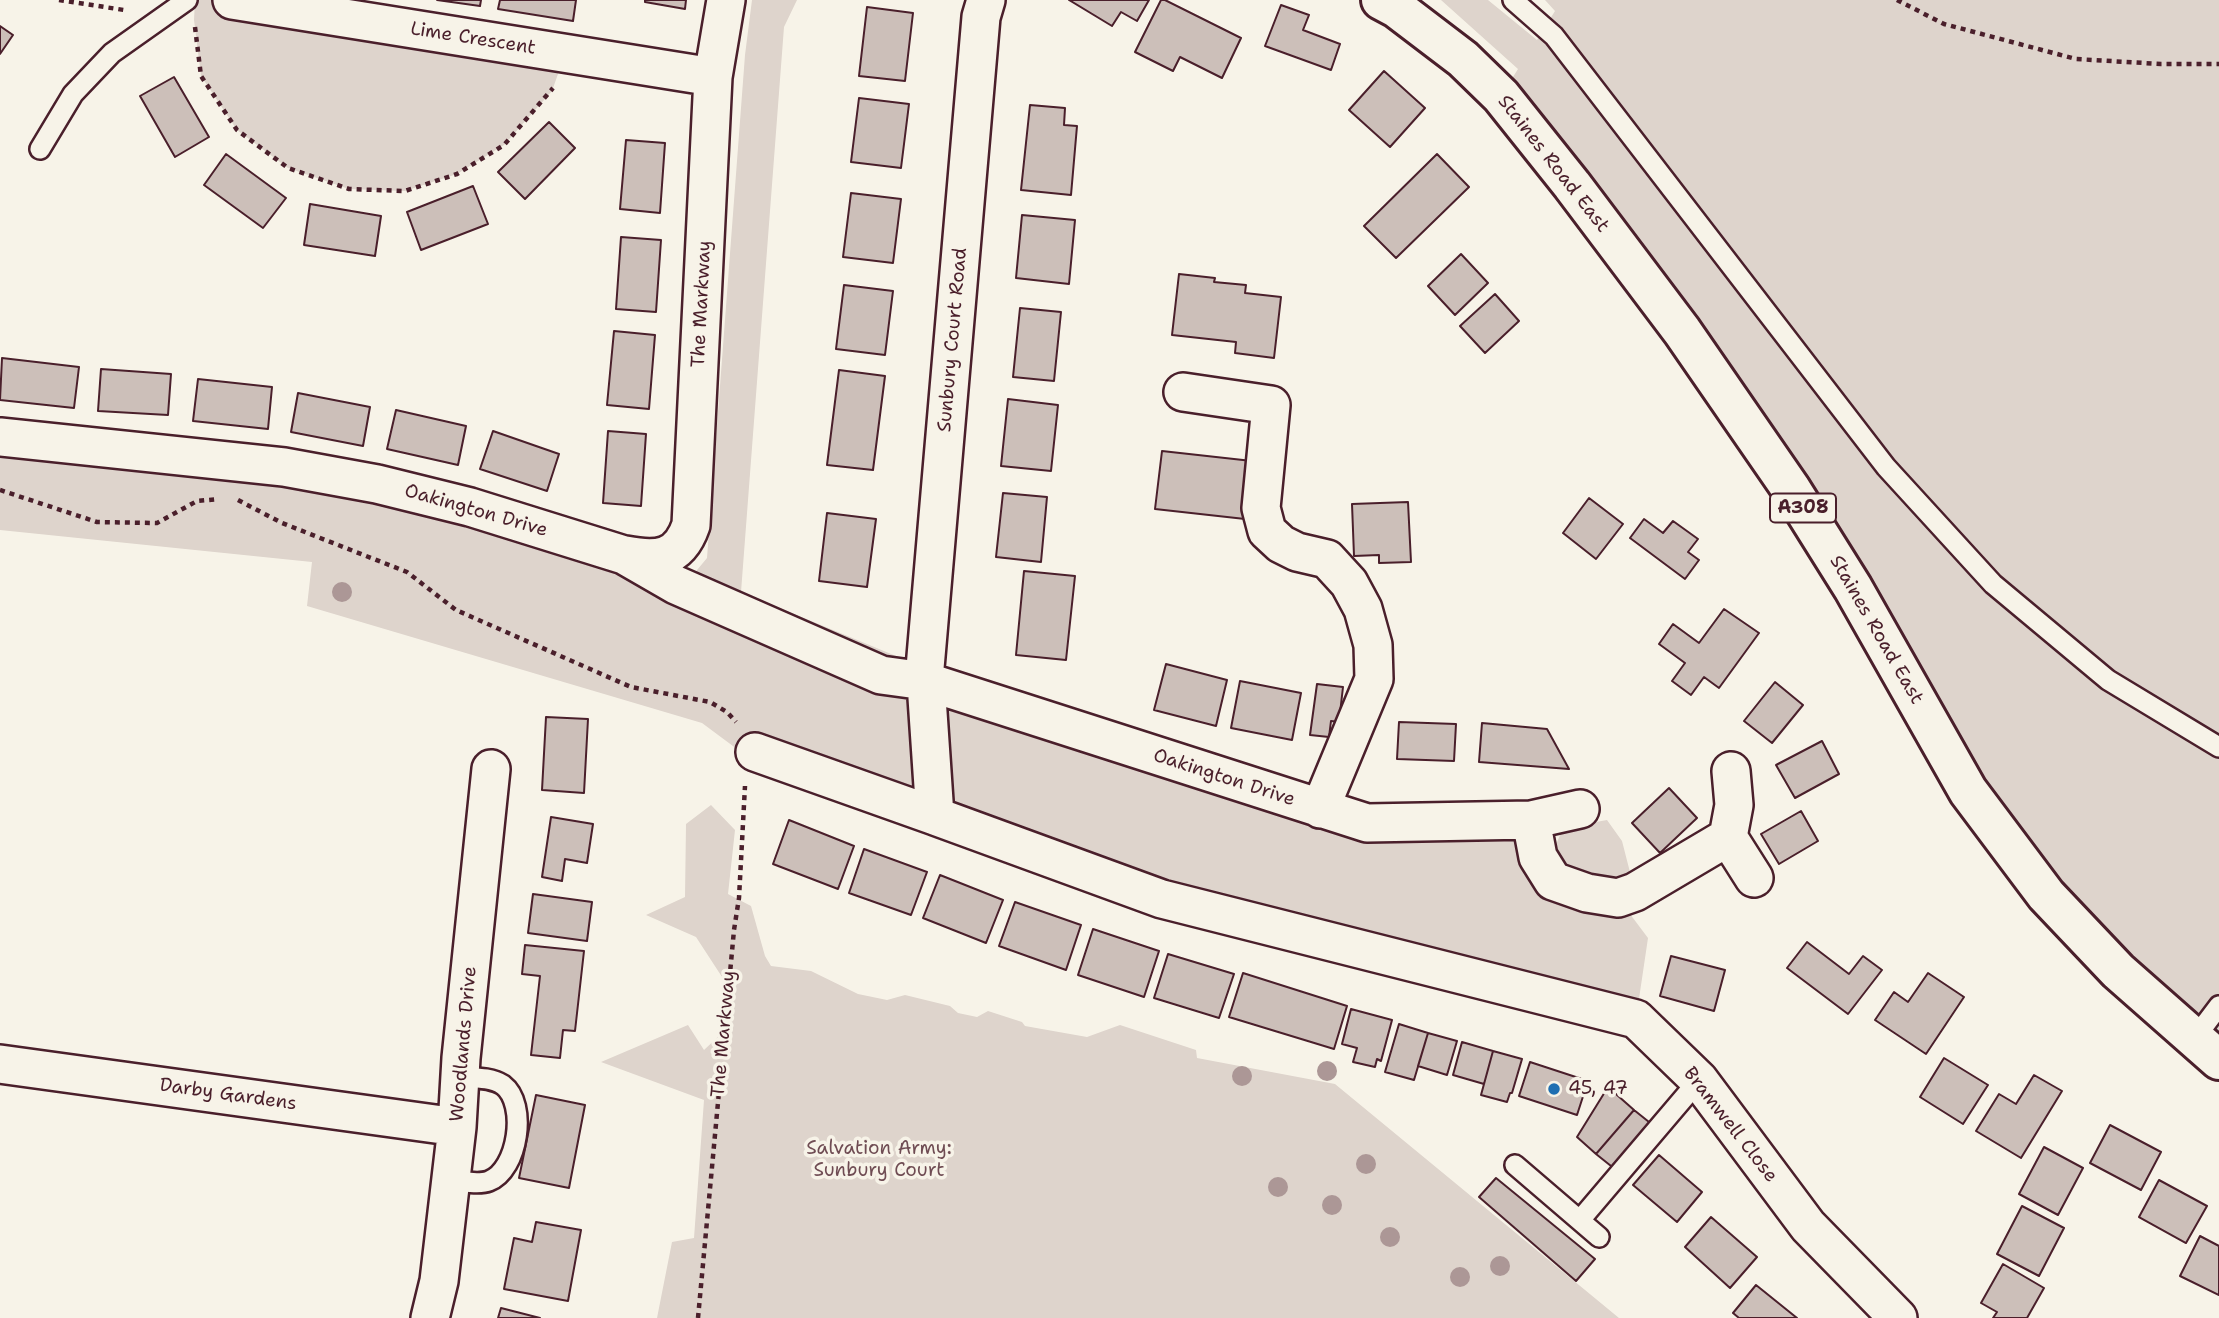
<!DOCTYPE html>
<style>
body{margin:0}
canvas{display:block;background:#f7f3e8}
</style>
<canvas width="2219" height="1318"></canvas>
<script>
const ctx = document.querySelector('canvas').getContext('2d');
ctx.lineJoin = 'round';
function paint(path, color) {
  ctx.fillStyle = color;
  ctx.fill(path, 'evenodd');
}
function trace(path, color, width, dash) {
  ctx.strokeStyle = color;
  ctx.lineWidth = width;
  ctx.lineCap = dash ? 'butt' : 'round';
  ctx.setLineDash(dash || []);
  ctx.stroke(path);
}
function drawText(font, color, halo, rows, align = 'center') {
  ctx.font = font + ' "Shantell Sans",sans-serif';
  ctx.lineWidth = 7;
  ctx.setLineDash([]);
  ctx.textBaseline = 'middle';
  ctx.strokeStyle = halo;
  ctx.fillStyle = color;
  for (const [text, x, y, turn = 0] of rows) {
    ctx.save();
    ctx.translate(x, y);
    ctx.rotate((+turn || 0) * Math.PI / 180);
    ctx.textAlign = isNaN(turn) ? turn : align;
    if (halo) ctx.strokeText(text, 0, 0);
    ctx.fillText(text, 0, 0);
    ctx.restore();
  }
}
const green = new Path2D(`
 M195,0H232L565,54L552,91L504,145L457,174L405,191L349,189L288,168L237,130L201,76L194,20Z
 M752,0H797L784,27L741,592L925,668L1320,809L1531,820L1538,857L1618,898L1648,938L1636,1019L1363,951L745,755L702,723L307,606L312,562L0,530V437L284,467L683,587L707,558L745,55Z
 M1441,0H1488L1537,40L1555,11L1545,0H2219V1060L2118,971L1919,702L1501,96L1518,69Z
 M711,805L735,830L728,894L751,906L765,956L771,966L811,971L858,994L887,1000L905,995L950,1006L958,1013L977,1017L988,1011L1022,1022L1025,1026L1087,1037L1120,1025L1196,1050L1197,1058L1335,1084L1619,1318H657L672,1242L694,1238L704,1100L601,1062L688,1025L704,1050L721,1034L724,980L696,937L646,915L685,897L686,824Z
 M1607,820L1622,841L1632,880L1590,881L1563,863L1555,847L1563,828Z`);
const building = new Path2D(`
 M437,0H481L480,6Z
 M500,0H576L573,21L498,9Z
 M645,0H686L685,9L645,2Z
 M1069,0H1149L1137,21L1121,12L1112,26Z
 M1161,0H1165L1241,38L1222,78L1180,57L1173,71L1135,52Z
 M1281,5L1309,15L1303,30L1340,44L1331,70L1265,46Z
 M867,7L913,13L905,81L859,76Z
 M0,26L13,35L0,54Z
 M1384,71L1425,108L1390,147L1349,110Z
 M174,77L209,137L175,157L140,96Z
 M859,98L909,104L901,168L851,162Z
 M1030,105L1065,108L1064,125L1077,126L1071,195L1021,190Z
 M549,122L575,148L525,199L498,172Z
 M626,140L665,143L660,213L620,209Z
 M226,154L286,198L263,228L204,185Z
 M1437,154L1469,187L1396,258L1364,226Z
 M473,186L488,224L421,250L407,212Z
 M851,193L901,199L893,263L843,257Z
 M310,204L381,216L375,256L304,245Z
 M1022,215L1075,220L1069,284L1016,278Z
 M621,237L661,240L656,312L616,309Z
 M1461,254L1488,283L1455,315L1428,286Z
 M1179,274L1215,278L1214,282L1246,285L1245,293L1281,297L1274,358L1235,353L1236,342L1172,335Z
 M844,285L893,291L885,355L836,349Z
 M1495,294L1519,321L1485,353L1460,326Z
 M1020,308L1061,312L1054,381L1013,377Z
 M614,331L655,335L649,409L607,405Z
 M2,358L79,367L74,408L0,400Z
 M101,369L171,374L168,415L98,411Z
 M839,370L885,376L873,470L827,465Z
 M198,379L272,387L268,429L193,421Z
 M298,393L370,407L363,446L291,432Z
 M1008,399L1058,405L1051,471L1001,466Z
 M396,410L466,426L458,465L387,449Z
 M493,431L559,454L547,491L480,469Z
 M608,431L646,434L641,506L603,503Z
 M1162,451L1252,461L1245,519L1155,509Z
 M1003,493L1047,497L1041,562L996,557Z
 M1589,498L1623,524L1596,559L1563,533Z
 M1408,502L1411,562L1379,563V555L1354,556L1352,504Z
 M827,513L876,519L867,587L819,581Z
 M1644,519L1663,533L1673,521L1698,539L1688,552L1699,560L1685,579L1630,538Z
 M1024,571L1075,576L1066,660L1016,655Z
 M1724,609L1759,633L1719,688L1704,677L1691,695L1672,681L1685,663L1659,644L1673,624L1699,643Z
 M1166,664L1227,680L1216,726L1154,710Z
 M1240,681L1301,693L1292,740L1231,728Z
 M1775,682L1803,705L1772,743L1744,721Z
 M1317,684L1343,687L1339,722L1331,721L1329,737L1310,735Z
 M546,717L588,719L584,793L542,790Z
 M1399,722L1456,724L1454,761L1397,759Z
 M1482,723L1547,729L1569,769L1479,762Z
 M1822,741L1839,774L1795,798L1776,765Z
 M1669,788L1697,818L1660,853L1632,823Z
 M1801,811L1818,841L1779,864L1761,834Z
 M551,817L593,824L587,863L565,859L562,881L542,877Z
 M789,820L854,846L838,889L773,864Z
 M864,849L927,872L911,915L849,893Z
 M940,875L1003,900L986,943L923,918Z
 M533,894L592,902L587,941L528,933Z
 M1015,902L1081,925L1066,970L999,946Z
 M1093,929L1159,951L1144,997L1078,975Z
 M1807,942L1849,974L1863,956L1882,970L1848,1014L1787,968Z
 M525,945L584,951L575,1031L563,1030L560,1058L531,1055L540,976L522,974Z
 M1168,954L1234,974L1219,1018L1154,998Z
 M1671,956L1725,970L1714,1011L1660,996Z
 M1243,973L1347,1006L1334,1049L1229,1017Z
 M1928,973L1964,997L1926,1054L1875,1020L1894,992L1908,1002Z
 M1351,1009L1392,1020L1381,1061L1377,1059L1375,1067L1353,1062L1357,1048L1342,1044Z
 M1399,1024L1428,1033L1414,1080L1385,1072Z
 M1428,1033L1457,1041L1447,1075L1418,1066Z
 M1462,1042L1493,1051L1484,1084L1453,1075Z
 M1493,1051L1522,1059L1512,1093H1510L1507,1102L1481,1095Z
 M1944,1058L1988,1085L1963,1124L1920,1097Z
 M1530,1062L1588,1081L1577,1115L1519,1096Z
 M2034,1075L2062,1091L2021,1158L1976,1131L1999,1094L2016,1104Z
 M1608,1087L1634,1110L1596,1154L1577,1137Z
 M536,1095L585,1105L569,1188L519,1178Z
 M1634,1110L1654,1126L1616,1170L1596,1154Z
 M2110,1125L2161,1152L2141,1190L2090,1163Z
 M2044,1147L2083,1168L2058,1215L2019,1194Z
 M1659,1155L1702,1192L1677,1222L1633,1185Z
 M1496,1178L1595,1259L1576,1281L1479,1197Z
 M2159,1180L2207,1206L2186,1243L2139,1217Z
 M2022,1206L2064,1228L2039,1276L1997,1254Z
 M1711,1217L1757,1257L1730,1288L1685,1247Z
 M536,1222L581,1230L568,1301L504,1289L514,1238L532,1242Z
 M2200,1236L2219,1246V1295L2180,1276Z
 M2003,1264L2044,1288L2027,1318H1993L1997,1312L1981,1303Z
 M1756,1285L1797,1318H1739L1733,1313Z
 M501,1308L540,1318H498Z`);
const path = new Path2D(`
 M59,0L124,10
 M1897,0L1944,24L2076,59L2161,64H2219
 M195,27L201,76L237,130L288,168L349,189L405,191L457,174L504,145L553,88
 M0,490L97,522L157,523L197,501L219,499
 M238,500L282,523L407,572L456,610L631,687L710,702L727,712L736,722
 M698,1318L734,930L739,898L745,786`);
const lane = new Path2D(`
 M1513,0L1554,36L1886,467L1993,584L2108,680L2219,747
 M40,149L73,94L112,53L187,0
 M2194,1039L2219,1006
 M1515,1165L1599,1237
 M450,1181C461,1181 479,1185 489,1181C518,1170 528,1104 503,1085C491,1077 473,1078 460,1077
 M1580,1220L1699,1080`);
const street = new Path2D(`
 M232,0L713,77
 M986,0L981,17L925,668L935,816L1162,899L1636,1019L1699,1080L1808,1226L1898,1318
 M1183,392L1271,405L1261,508L1267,531L1281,544L1297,552L1327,559L1349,583L1363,609L1373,645L1374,679L1320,809
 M0,437L284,467L377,484L470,507L624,555L676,585L881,675L925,681L1367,823L1531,820L1580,809
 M625,555C657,561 679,560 691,525L713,77L726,0
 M755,752L935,816
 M1531,820L1538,857L1553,881L1587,893L1618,898L1635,892L1728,837L1734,805L1731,771
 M1728,837L1754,878
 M0,1064L457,1127
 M430,1318L439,1281L457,1127L461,1058L491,769`);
const highway = new Path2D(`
 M1381,0L1396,8L1463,59L1501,96L1572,185L1682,331L1791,489L1853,588L1968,791L2046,895L2118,971L2219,1060`);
const trees = [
 [342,592],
 [1327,1071],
 [1242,1076],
 [1366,1164],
 [1278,1187],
 [1332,1205],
 [1390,1237],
 [1500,1266],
 [1460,1277]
];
const markers = [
 [1554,1089,7,"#1f6fb2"]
];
const shields = [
 [1803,508,66]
];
const shieldNames = [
 ["A308",1803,508]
];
const streetNames = [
 ["Lime Crescent",473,39,9],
 ["Staines Road East",1553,164,52],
 ["The Markway",702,304,-87],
 ["Sunbury Court Road",953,340,-85],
 ["Oakington Drive",476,511,16],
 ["Staines Road East",1876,630,60],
 ["Oakington Drive",1224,778,18],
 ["The Markway",724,1034,-85],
 ["Woodlands Drive",464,1044,-85],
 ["Darby Gardens",228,1095,8],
 ["Bramwell Close",1730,1125,52]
];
const poiNames = [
 ["45, 47",1568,1089]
];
const parkNames = [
 ["Salvation Army:",879,1149],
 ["Sunbury Court",879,1171]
];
paint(green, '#ded4cc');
paint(building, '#ccbfb9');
trace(building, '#4a1f2b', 2);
trace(lane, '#4a1f2b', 24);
trace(street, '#4a1f2b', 42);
trace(highway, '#4a1f2b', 44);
trace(path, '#4a1f2b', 4.5, [5, 5]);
trace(lane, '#f7f3e8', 19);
trace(street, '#f7f3e8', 37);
trace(highway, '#f7f3e8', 38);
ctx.fillStyle = '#ac9796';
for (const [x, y] of trees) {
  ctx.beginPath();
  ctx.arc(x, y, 10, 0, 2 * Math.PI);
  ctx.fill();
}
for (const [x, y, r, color] of markers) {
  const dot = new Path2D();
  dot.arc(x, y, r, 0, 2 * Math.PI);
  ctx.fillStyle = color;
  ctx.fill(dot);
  trace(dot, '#f7f3e8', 2.5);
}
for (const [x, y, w] of shields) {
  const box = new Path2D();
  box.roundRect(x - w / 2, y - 14.5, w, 29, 5);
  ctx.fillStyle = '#f7f3e8';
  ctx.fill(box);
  trace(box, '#4a1f2b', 2);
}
drawText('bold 18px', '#4a1f2b', null, shieldNames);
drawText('19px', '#4a1f2b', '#f7f3e8', streetNames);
drawText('19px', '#4a1f2b', '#f7f3e8', poiNames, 'left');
drawText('19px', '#6f4c53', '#f7f3e8', parkNames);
</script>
